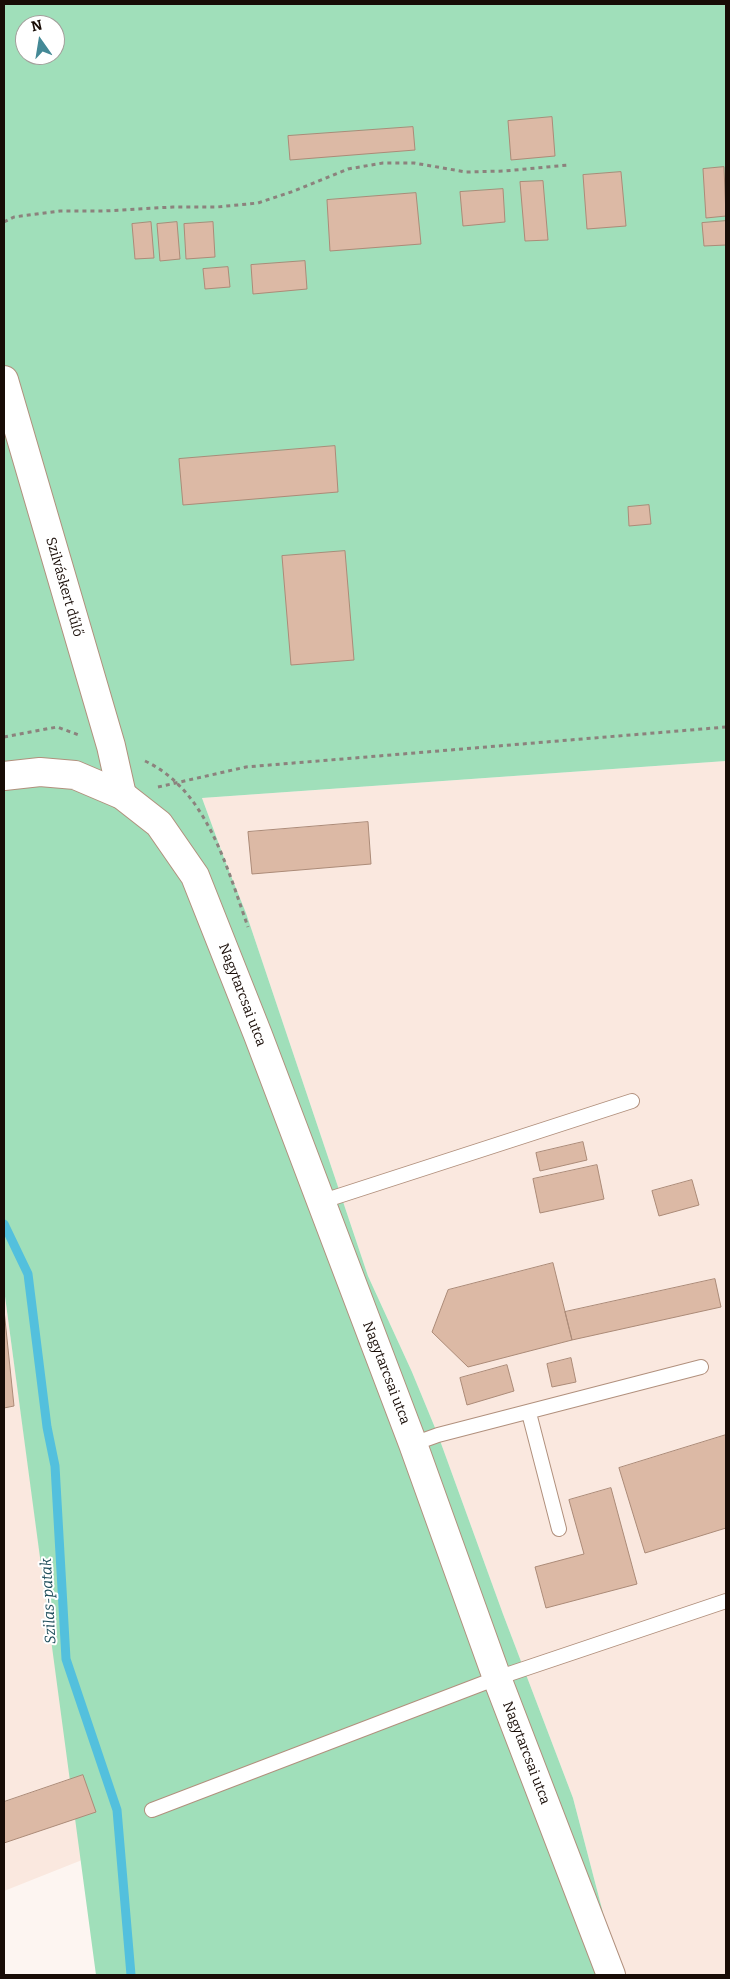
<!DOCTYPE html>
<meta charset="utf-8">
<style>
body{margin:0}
#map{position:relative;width:730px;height:1979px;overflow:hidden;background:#fdf5f1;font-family:Bitter,serif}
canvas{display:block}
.frame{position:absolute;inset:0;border:5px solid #180c06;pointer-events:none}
.north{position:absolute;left:15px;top:15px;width:50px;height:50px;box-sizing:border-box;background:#fff;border:1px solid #a39e9b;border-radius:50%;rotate:347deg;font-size:14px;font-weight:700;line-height:20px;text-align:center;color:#180c06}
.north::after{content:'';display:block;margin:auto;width:18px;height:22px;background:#448996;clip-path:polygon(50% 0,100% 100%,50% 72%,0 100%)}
</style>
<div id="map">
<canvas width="730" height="1979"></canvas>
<div class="frame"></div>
<div class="north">N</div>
</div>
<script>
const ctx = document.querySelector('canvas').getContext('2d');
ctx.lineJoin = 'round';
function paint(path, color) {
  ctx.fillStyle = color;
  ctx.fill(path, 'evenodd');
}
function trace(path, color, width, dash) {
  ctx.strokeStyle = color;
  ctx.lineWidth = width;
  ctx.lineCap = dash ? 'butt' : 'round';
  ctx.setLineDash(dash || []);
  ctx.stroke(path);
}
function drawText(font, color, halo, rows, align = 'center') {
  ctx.font = font + ' Bitter,serif';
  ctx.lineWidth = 4;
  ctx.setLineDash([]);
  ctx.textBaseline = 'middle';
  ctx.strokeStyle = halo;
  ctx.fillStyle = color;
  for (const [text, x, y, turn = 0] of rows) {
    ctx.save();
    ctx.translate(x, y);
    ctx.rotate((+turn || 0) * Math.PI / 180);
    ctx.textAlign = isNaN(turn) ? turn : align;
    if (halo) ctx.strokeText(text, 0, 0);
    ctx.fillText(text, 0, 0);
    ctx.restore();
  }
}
const built = new Path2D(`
 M726,761V1975H622L613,1951L573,1798L503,1614L438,1435L412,1372L368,1276L246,913L227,866L202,798Z
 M4,1289L82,1860L4,1891Z`);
const green = new Path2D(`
 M4,4H726V761L202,798L227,866L246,913L368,1276L412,1372L438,1435L503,1614L573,1798L613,1951L622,1975H96L4,1289ZM25,25H55V55H25Z`);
const stream = new Path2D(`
 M4,1224L28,1274L47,1427L55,1466L66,1659L117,1810L131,1975`);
const building = new Path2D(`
 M552,117L555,156L511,160L508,121Z
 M413,127L415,150L290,160L288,136Z
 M724,167L726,216L706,218L703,169Z
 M621,172L626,226L587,229L583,175Z
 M543,181L548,240L525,241L520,182Z
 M503,189L505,222L463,226L460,192Z
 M416,193L421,244L330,251L327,200Z
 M726,221V245L704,246L702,223Z
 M151,222L154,258L135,259L132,224Z
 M177,222L180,259L160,261L157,224Z
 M213,222L215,257L186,259L184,224Z
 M305,261L307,289L253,294L251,265Z
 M228,267L230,287L205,289L203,269Z
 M335,446L338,492L183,505L179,459Z
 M649,505L651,524L629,526L628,507Z
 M345,551L354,660L291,665L282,556Z
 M368,822L371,864L252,874L248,832Z
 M583,1142L587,1160L540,1171L536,1153Z
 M597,1165L604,1199L540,1213L533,1179Z
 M692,1180L699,1205L659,1216L652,1191Z
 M553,1263L572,1340L468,1367L432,1332L448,1290Z
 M715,1279L721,1307L572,1340L565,1312Z
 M4,1310L14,1406L4,1408Z
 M571,1358L576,1382L552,1387L547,1364Z
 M507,1365L514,1391L467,1405L460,1378Z
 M726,1435V1528L645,1553L619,1468Z
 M611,1488L637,1584L546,1608L535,1567L584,1554L569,1500Z
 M83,1775L96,1812L4,1843V1802Z`);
const path = new Path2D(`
 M4,222L14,217L60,211H104L173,207H217L258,203L294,191L348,169L383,163H414L466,172L504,171L568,165
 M4,737L57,727L79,735
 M145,761C207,790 227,868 248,927
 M158,787L246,767L726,727`);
const service = new Path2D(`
 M320,1202L632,1101
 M529,1413L559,1529
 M413,1444L438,1435L701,1367
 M152,1810L497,1678L726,1601`);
const minor = new Path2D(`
 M4,380L111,746L122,795`);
const secondary = new Path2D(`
 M4,776L40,772L75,775L122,795L159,824L195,876L258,1035L413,1444L497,1678L611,1975`);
const streetNames = [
 ["Szilváskert dűlő",64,587,74],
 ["Nagytarcsai utca",242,995,69],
 ["Nagytarcsai utca",386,1373,69],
 ["Nagytarcsai utca",526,1753,69]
];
const waterNames = [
 ["Szilas-patak",49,1601,-93]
];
paint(built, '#fae8df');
paint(green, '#a0dfba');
trace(stream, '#53c0dd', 9);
paint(building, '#dcb9a5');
trace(building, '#ac8b78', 1);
trace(service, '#b1907d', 16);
trace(minor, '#b1907d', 30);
trace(secondary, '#b1907d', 30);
trace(path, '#8c827d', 3, [4, 4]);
trace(service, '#fff', 14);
trace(minor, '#fff', 28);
trace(secondary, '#fff', 28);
drawText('14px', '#180c06', '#fff', streetNames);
drawText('italic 15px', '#214f5c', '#fff', waterNames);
</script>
